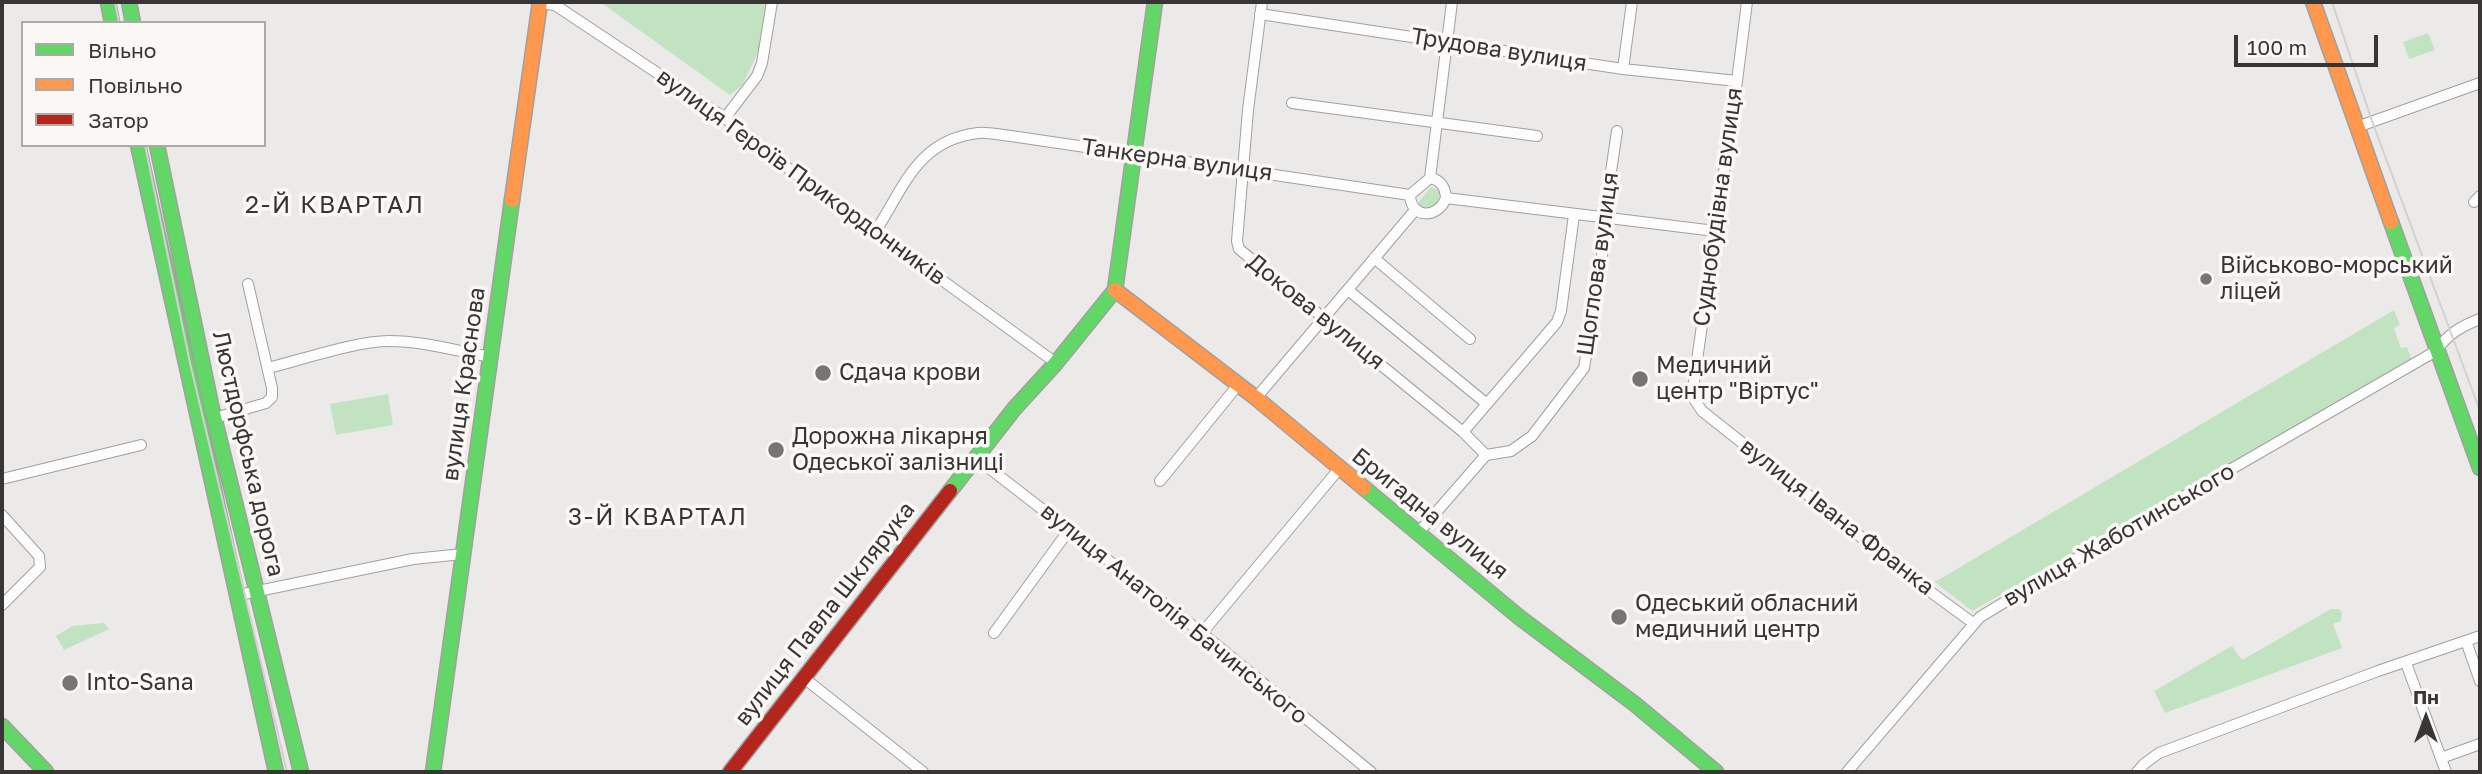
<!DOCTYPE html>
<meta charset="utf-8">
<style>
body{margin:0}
#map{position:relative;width:2482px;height:774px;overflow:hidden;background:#eceae9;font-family:"Golos Text",sans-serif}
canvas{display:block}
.frame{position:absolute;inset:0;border:4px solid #373635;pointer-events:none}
.legend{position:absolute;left:21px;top:21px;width:245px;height:126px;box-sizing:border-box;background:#faf7f5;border:2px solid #acaaa8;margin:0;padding:9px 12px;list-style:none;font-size:21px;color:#373635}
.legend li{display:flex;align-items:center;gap:14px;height:35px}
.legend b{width:35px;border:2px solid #acaaa8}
.north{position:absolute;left:2391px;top:683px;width:70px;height:70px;-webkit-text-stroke:5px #faf7f5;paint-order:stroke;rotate:0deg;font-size:19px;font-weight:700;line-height:28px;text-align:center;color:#373635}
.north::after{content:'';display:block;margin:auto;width:24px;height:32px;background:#373635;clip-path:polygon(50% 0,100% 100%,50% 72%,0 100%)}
.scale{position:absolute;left:2234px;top:35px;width:144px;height:32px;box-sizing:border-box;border:4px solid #373635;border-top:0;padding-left:9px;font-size:21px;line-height:24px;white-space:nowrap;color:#373635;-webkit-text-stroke:5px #faf7f5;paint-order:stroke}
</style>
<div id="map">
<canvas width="2482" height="774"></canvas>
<div class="frame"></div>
<ul class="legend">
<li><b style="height:9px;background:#63d668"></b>Вільно</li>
<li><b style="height:9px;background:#ff974d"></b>Повільно</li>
<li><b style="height:9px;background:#b3261e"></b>Затор</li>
</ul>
<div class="north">Пн</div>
<div class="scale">100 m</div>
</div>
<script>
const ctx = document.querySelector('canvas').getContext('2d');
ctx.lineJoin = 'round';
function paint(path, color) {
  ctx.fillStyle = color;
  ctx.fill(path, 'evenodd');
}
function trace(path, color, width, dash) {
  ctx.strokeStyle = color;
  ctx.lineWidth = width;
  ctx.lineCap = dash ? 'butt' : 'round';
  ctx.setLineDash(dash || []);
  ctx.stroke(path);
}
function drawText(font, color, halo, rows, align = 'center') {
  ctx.font = font + ' "Golos Text",sans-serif';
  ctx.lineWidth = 7;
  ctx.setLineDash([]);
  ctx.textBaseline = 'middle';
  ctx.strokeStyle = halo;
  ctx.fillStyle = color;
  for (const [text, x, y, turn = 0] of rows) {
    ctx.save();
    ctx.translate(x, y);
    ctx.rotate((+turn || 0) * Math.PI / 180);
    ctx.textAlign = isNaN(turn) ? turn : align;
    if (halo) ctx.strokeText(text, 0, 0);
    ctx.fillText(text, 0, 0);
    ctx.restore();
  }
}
const green = new Path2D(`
 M600,2H767L759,50L743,84L730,95Z
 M2428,33L2435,50L2409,59L2403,42Z
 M1431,187L1439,190V202L1433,209H1422L1417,204Z
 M2394,310L2400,325L2394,328L2401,348L2407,347L2412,361L1972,611L1935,582Z
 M388,394L393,425L336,435L330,404Z
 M2331,609H2339L2342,613L2341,621L2333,624L2342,648L2165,713L2154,691L2232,646L2242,660Z
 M104,623L109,629L64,650L56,636L72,626Z`);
const street = new Path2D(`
 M1262,2L1248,110L1237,241L1239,249L1463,432L1486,455
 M1747,2L1737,81L1693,388L1694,399L1702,411L1928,590L1973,623
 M539,3L555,5L725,118L756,145L1056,363
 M1260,14L1623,69L1737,81
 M1623,69L1632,2
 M1292,103L1537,136
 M725,118L757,76L762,63L772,2
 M2357,127L2480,83
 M1430,178L1452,2
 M1430,178C1441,180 1445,187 1446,198C1438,219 1411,219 1410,195Z
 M1446,198L1715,231
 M2474,202L2480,196
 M875,232C904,188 917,140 978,133C988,132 1000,135 1011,136L1410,195
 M1374,258L1470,339
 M1348,290L1487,404
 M268,368C301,360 356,341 389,341C423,341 457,351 490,357
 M1256,398L1416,209
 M215,418L266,403L272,397V388L248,284
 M1463,432L1557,322L1561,311L1574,215
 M976,458L1202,633L1371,772
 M2,479L141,445
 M1160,481L1238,385
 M2,515L39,556L40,567L2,605
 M1419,532L1486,455L1511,451L1532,436L1584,368L1603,249L1604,219L1617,131
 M239,595L413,559L463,554
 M994,633L1069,530
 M1202,633L1339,469
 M2466,641L2480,681
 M2406,663L2446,772
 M804,678L923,772
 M2441,758L2480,744
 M1847,772L1980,617L2084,554L2436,351C2448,334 2461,326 2480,319
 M2137,772L2144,764L2159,753L2378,671L2480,636`);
const fast = new Path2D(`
 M108,2L112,23
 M129,2L133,23
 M138,145L276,772
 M157,145L211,405L301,772
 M2391,222L2480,468
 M1364,488L1519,617L1636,705L1716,772
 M950,491L1014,409L1056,363L1115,290L1155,2
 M2,726L46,772
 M433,772L512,200`);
const slow = new Path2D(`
 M2313,2L2391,222
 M512,200L540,2
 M1115,290L1256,398L1364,488`);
const jam = new Path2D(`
 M730,772L950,491`);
const tram = new Path2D(`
 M115,2L119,23
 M2332,2L2372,121L2480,411
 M145,145L190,363L287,772`);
const markers = [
 [2206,279,7,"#767574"],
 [823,373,9,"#767574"],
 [1640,379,9,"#767574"],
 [776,450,9,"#767574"],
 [1619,617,9,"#767574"],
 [70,683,9,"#767574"]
];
const streetNames = [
 ["Трудова вулиця",1499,50,9],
 ["Танкерна вулиця",1177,160,8],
 ["вулиця Героїв Прикордонників",801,177,36],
 ["Суднобудівна вулиця",1718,207,-82],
 ["Щоглова вулиця",1598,264,-82],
 ["Докова вулиця",1316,312,39],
 ["вулиця Краснова",464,384,-82],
 ["Люстдорфська дорога",248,454,77],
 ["Бригадна вулиця",1430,514,39],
 ["вулиця Івана Франка",1837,517,38],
 ["вулиця Жаботинського",2119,535,-30],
 ["вулиця Павла Шклярука",825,614,-52],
 ["вулиця Анатолія Бачинського",1174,614,39]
];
const poiNames = [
 ["Військово-морський",2220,266],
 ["ліцей",2220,292],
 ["Медичний",1656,366],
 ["центр \"Віртус\"",1656,392],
 ["Сдача крови",839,373],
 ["Дорожна лікарня",792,437],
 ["Одеської залізниці",792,463],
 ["Одеський обласний",1635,604],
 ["медичний центр",1635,630],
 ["Into-Sana",86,683]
];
const neighbourhoodNames = [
 ["2-Й КВАРТАЛ",335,205],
 ["3-Й КВАРТАЛ",658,517]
];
paint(green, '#c2e3c2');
trace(street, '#a1a09f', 12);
trace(fast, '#a1a09f', 17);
trace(slow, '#a1a09f', 17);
trace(jam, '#a1a09f', 17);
trace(street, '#fcfcfc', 10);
trace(fast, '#63d668', 14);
trace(slow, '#ff974d', 14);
trace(jam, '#b3261e', 14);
trace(tram, '#d2d1d0', 2);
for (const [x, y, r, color] of markers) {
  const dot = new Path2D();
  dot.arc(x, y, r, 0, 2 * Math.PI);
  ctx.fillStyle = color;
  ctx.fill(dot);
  trace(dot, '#faf7f5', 2.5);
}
drawText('23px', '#373635', '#faf7f5', streetNames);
drawText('23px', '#373635', '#faf7f5', poiNames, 'left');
ctx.letterSpacing = '2px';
drawText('24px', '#373533', '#faf7f5', neighbourhoodNames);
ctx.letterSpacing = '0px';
</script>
